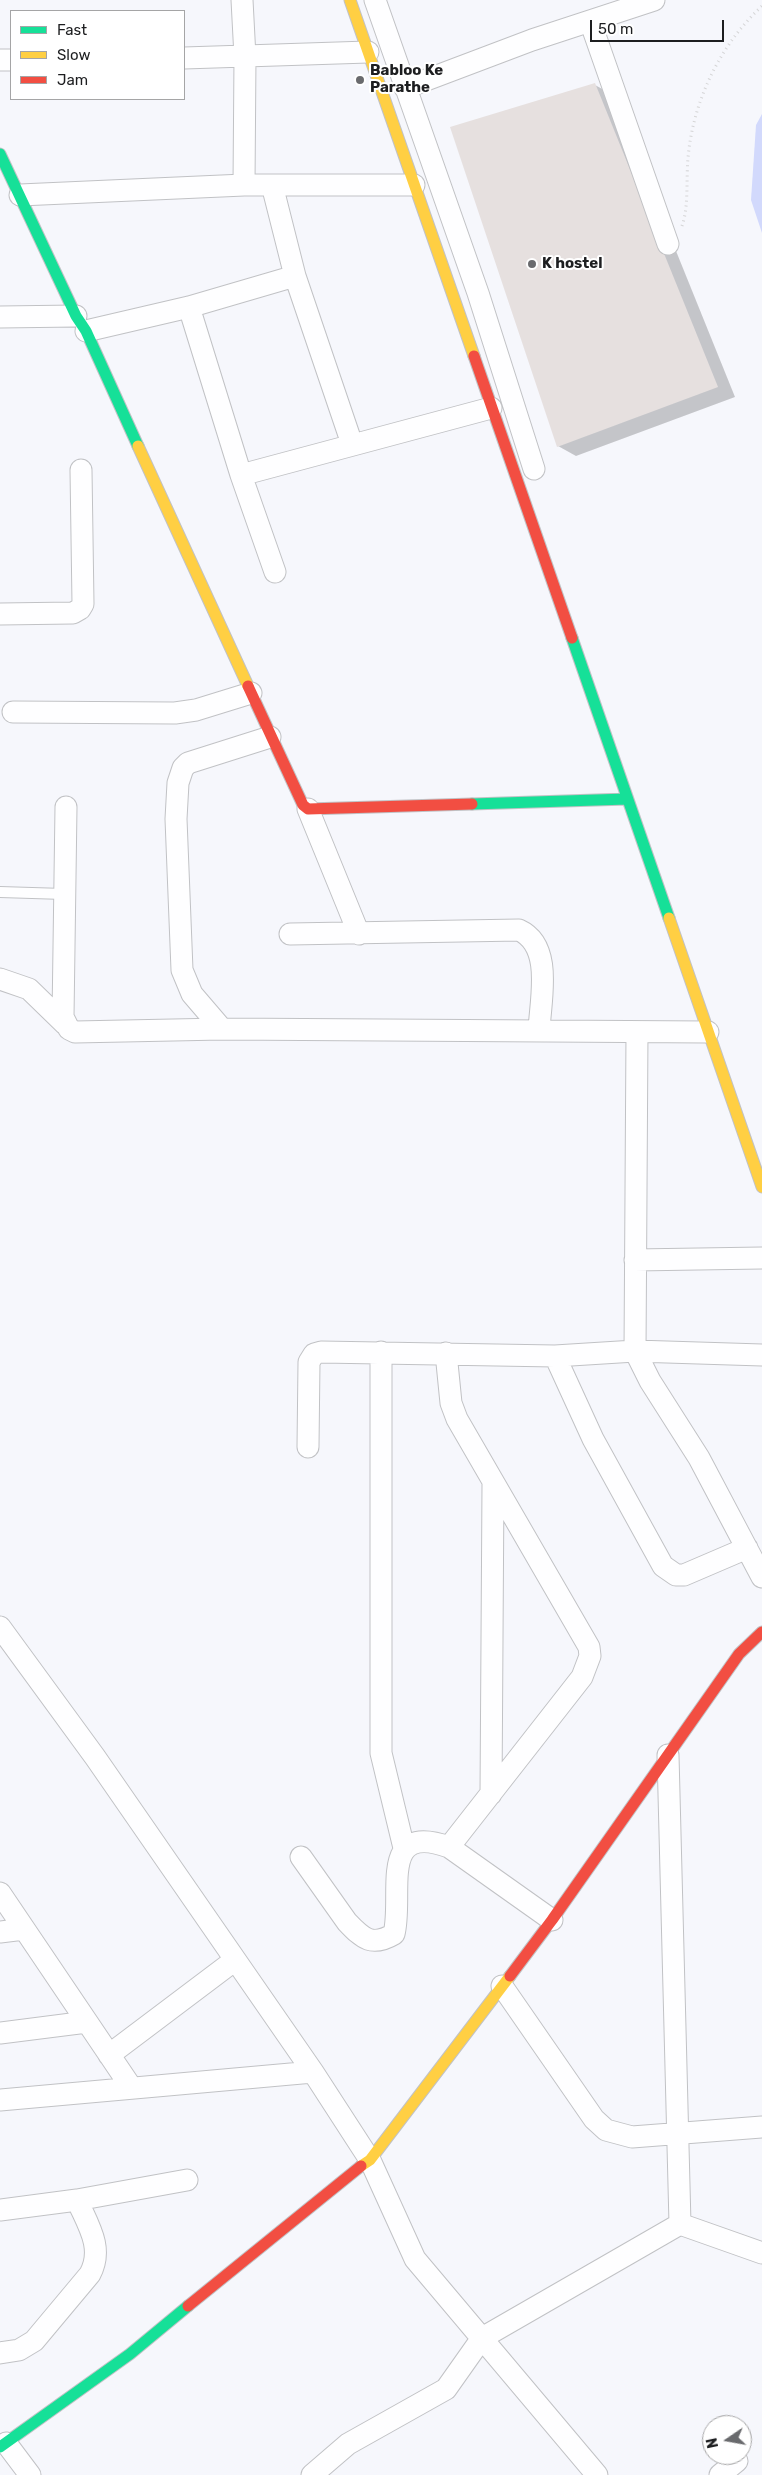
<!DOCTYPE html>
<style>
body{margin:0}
#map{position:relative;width:762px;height:2475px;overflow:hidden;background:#f6f7fc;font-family:Rubik,sans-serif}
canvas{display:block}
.legend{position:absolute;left:10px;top:10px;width:175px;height:90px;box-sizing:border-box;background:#fff;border:1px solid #a5a5a6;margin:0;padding:6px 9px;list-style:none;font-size:15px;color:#1d1e20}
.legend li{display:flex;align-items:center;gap:10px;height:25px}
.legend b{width:25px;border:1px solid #a5a5a6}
.north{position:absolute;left:702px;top:2415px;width:50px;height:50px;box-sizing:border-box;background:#fff;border:1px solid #a5a5a6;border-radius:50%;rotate:258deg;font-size:14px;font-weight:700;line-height:20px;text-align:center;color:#1d1e20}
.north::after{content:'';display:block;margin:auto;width:18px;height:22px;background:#696a6d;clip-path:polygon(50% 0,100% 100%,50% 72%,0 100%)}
.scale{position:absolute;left:590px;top:20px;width:134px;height:22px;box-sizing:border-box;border:2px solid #1d1e20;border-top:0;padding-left:6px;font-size:15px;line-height:18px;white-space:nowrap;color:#1d1e20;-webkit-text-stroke:4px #fff;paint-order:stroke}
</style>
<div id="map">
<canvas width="762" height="2475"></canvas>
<ul class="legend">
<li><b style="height:6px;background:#16e098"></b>Fast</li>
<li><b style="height:6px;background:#ffcf43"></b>Slow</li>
<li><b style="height:6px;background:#f24e42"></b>Jam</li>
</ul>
<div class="north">N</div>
<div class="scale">50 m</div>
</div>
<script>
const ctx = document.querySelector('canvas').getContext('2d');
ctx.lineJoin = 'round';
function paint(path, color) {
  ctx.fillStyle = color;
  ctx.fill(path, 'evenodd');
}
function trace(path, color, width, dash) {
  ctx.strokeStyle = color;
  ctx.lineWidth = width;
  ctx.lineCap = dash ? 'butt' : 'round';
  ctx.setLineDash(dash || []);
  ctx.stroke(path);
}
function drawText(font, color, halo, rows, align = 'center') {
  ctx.font = font + ' Rubik,sans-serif';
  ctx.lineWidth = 4;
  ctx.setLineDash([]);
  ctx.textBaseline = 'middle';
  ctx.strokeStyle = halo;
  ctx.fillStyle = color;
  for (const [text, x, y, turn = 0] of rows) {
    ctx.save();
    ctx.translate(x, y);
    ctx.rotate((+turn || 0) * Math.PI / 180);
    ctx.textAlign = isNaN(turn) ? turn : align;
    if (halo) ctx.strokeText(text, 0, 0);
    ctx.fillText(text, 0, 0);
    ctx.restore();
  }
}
const green = new Path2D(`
 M762,114V233L751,200L756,125Z`);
const shadow = new Path2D(`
 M595,85L613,95L735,397L576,456L558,446Z`);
const building = new Path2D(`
 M595,83L718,387L557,447L450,127Z`);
const path = new Path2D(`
 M682,226C689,206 686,179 688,158C693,101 720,45 762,6`);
const lane = new Path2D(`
 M0,892L64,894`);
const street = new Path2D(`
 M242,0L245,57L244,185
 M375,0L478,293L534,469
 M590,21L668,244
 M184,58L368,52
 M0,60H11
 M405,88L532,40L654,0
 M272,185L295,276L352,444
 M20,195L244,185H414
 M189,307L241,475L275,572
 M0,317L76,316
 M86,331L189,307L295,276
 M241,475L491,408
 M0,614L73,613L80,609L83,604L81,470
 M13,712L175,713L196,710L251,693
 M66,807L63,1017L69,1029L75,1032L222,1029L708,1032
 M308,809L359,934
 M290,934L519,930C554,946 540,1001 539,1031
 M0,979L29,989L65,1024
 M222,1029L192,994L182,970L176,819L178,783L183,768L188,763L270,737
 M637,1032L635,1351L650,1381L699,1458L762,1577
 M635,1260L762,1258
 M381,1352V1753L404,1848
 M446,1353L451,1403L457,1419L589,1647L590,1656L582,1677L449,1847
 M555,1356L593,1439L663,1566L676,1575H684L747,1548
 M308,1447L309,1362L314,1354L321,1352L555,1356L635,1351L762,1355
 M0,1627L95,1757L313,2072L370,2160L415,2259L597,2475
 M491,1794L493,1484
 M301,1857L347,1922C363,1939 372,1947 394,1934C404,1895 377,1821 449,1847L552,1920
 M0,1893L131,2087
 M0,1932L24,1929
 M502,1986L594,2119L606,2130L632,2137L762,2127
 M0,2033L87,2022
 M109,2055L235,1960
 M0,2100L313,2072
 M0,2210L77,2200L187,2180
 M680,2224L762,2253
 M0,2353L19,2350L34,2341L90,2274C104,2248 88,2225 77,2200
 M6,2443L30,2475
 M312,2475L348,2444L446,2389L482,2338L680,2224L668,1755
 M720,2475L737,2461`);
const fast = new Path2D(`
 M0,154L76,316L86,331L138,446
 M572,638L669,918
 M472,804L627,799
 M0,2447L130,2354L188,2306`);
const slow = new Path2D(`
 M350,0L474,356
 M138,446L248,686
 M669,918L762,1187
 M361,2166L370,2160L510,1976`);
const jam = new Path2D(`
 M474,356L572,638
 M248,686L303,805L308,809L472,804
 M510,1976L552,1920L739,1654L762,1632
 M188,2306L361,2166`);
const markers = [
 [360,80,5,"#696a6d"],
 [532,264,5,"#696a6d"]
];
const poiNames = [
 ["Babloo Ke",370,71],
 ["Parathe",370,88],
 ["K hostel",542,264]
];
paint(green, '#d2d9fc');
paint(shadow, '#0003');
paint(building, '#e6e0df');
trace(lane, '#c1c2c5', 12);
trace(street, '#c1c2c5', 23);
trace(fast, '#c1c2c5', 13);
trace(slow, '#c1c2c5', 13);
trace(jam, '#c1c2c5', 13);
trace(path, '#d5d5d6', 3, [1, 4]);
trace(lane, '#fefeff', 10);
trace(street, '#fefeff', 21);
trace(fast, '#16e098', 11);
trace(slow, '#ffcf43', 11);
trace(jam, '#f24e42', 11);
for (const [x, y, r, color] of markers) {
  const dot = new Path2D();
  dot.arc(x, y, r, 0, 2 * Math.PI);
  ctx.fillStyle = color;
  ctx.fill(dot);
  trace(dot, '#fff', 2);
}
drawText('bold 15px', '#1d1e20', '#fff', poiNames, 'left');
</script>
